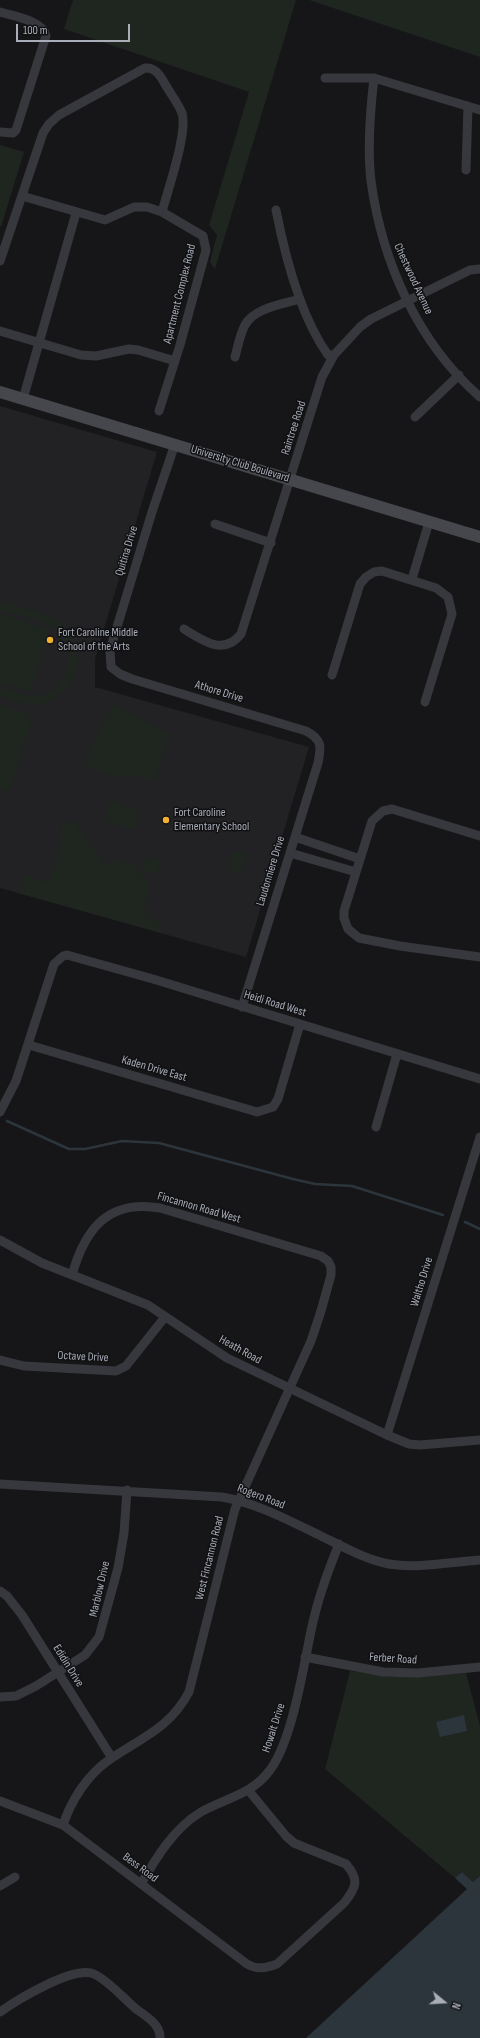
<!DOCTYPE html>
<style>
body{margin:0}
#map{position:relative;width:480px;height:2038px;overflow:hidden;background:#161618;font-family:"Sofia Sans Condensed",sans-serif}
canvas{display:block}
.north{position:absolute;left:424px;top:1982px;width:40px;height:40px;-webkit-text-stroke:3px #111113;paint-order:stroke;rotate:108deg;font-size:11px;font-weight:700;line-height:16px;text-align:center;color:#a8adb8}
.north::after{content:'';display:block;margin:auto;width:14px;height:18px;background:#a8adb8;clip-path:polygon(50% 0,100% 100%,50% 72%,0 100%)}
.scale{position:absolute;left:16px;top:24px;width:114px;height:18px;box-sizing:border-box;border:2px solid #a8adb8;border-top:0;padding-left:5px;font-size:12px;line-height:14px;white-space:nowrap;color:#a8adb8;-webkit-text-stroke:3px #111113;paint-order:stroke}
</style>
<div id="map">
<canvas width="480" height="2038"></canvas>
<div class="north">N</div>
<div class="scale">100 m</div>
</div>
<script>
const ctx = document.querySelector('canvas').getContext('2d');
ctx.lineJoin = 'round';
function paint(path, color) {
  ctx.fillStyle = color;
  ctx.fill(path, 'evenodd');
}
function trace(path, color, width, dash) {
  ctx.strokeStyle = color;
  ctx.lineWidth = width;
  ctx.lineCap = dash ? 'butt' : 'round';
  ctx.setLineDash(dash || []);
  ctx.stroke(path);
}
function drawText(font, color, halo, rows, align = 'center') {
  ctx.font = font + ' "Sofia Sans Condensed",sans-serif';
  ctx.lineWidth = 3;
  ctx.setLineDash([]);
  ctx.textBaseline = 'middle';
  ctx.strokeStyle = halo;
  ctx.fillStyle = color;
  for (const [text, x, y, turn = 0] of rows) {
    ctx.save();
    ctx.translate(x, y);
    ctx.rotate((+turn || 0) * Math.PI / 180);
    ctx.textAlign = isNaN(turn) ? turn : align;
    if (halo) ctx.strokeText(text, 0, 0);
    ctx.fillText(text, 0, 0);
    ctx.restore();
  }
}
const built = new Path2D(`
 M0,406L157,452L95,659V687L309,747L246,957L0,888Z`);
const green = new Path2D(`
 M73,0H296L215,269L210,262L217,235L209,225L249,92L64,29Z
 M309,0H480V57Z
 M0,145L24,152L1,227L0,226Z
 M0,602C14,606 50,613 61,622C90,648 79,693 42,703C28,707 13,700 0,696V687C14,691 34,700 48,693C71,682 77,648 58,631C43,619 18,615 0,610Z
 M0,614L49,629L30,692L0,683Z
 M0,705L28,714L32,719L9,792L0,789Z
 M117,706L169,734L156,777L150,780L134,775L122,777L107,775L84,765L109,708Z
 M110,801L140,810L134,830L105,821Z
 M62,821L74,823L106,865L115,860L134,863L148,884L145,911L161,927L162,933L18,893L26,875L49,883L61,843Z
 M241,852L247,855L240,873L232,872L228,869L233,853Z
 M146,855L161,861L156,875L141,869Z
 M350,1671L391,1677L466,1673L480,1726V1876L473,1882L462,1872L455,1878L325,1769Z`);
const water = new Path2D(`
 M464,1715L467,1731L440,1737L436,1722Z
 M462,1872L473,1882L480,1876V2038H306L467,1889L455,1878Z`);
const stream = new Path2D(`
 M7,1121L69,1149H85L122,1141L159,1143L293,1179L315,1184L352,1186L443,1215
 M465,1222L480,1229`);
const street = new Path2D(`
 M0,12C13,16 44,21 46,36L16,130L13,133L0,132
 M325,78H374L480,110
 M374,78C370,112 367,147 371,181C382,262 418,343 480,397
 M466,170L468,106
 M22,196L105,220L134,207H147L162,212L203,236L206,250L180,345L159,411
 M276,210C285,256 300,316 328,355H334
 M0,261L43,133L49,124L59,115L145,68C155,67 160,75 165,84C170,93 178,103 182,113C188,133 168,189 162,212
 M0,331L81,355L96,356L129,349L138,350L175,361
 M235,357C238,346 240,334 245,325C254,308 284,304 300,299
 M23,399L76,213
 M415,417L459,375
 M175,444L152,512L110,650L111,667L120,674L132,679L306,731C323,740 321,747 318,763L242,1007
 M215,524L271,543
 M412,579L429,522
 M184,629C203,641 224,656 241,634L322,377L334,355L360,327L371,319L470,270L480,269
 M332,675L360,584L366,577L374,572L382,571L436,588L448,597L452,614L425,702
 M480,836L392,809L383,811L372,821L344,911V918L348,929L359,938L400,946L480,957
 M295,837L360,859
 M290,853L356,872
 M29,1045L257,1112L273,1107L278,1099L300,1024
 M0,1112L16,1081L54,964L63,956L67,955L153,979L480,1079
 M376,1127L397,1054
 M0,1240L42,1263L148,1305L227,1358L387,1435L409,1444L420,1445L480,1440
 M0,1360L24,1366L116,1371L126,1366L165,1317
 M387,1435L480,1137
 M0,1484L222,1497C257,1503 290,1521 321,1536C342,1546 366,1560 389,1564C418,1569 450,1562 480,1560
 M0,1591L7,1596L22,1615L112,1758
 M305,1657L383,1672L418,1673L480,1667
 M0,1697L16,1696L36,1686L85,1655L99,1637L118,1568L124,1533L127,1490
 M0,1801L63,1825L247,1964C257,1970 266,1968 277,1964L344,1903C356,1888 360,1880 346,1864L294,1843L286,1836L249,1791
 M63,1825C71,1801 87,1775 109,1760C141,1738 170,1728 189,1692L235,1509L311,1341L321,1311L331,1275V1267L328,1261L321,1256L160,1208C108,1199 85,1229 72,1275
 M141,1884C156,1858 174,1828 201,1812C225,1798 252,1795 270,1770C292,1741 303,1669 311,1631C317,1601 327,1573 339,1544
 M0,1886L15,1877
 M0,2012C17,2000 74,1965 94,1974C109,1981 123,1998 136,2009C146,2016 161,2025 160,2038`);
const secondary = new Path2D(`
 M0,392L480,537`);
const markers = [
 [50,640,4,"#f2b134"],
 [166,820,4,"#f2b134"]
];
const streetNames = [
 ["Chestwood Avenue",413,279,65],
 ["Apartment Complex Road",180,294,-76],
 ["Raintree Road",294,428,-72],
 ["University Club Boulevard",240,464,17],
 ["Quitina Drive",127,551,-73],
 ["Athore Drive",219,692,17],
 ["Laudonniere Drive",271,871,-73],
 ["Heidi Road West",275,1004,17],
 ["Kaden Drive East",154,1069,16],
 ["Fincannon Road West",199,1208,16],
 ["Waltho Drive",422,1282,-73],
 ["Heath Road",240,1350,29],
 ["Octave Drive",83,1357,3],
 ["Rogero Road",261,1497,21],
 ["West Fincannon Road",210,1558,-76],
 ["Marblow Drive",100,1589,-77],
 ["Ferber Road",393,1659,4],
 ["Edidin Drive",68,1666,58],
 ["Howalt Drive",274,1728,-72],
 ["Bess Road",140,1868,37]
];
const poiNames = [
 ["Fort Caroline Middle",58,633],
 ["School of the Arts",58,647],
 ["Fort Caroline",174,813],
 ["Elementary School",174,827]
];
paint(built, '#222225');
paint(green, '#1e261f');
paint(water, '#2c353c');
trace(stream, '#2c353c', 2.5);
trace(street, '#37383d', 9);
trace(secondary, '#45474d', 12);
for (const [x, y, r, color] of markers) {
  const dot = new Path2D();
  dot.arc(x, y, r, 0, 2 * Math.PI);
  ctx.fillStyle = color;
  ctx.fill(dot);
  trace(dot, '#111113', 1.5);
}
drawText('12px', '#a8adb8', '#111113', streetNames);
drawText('12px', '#a8adb8', '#111113', poiNames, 'left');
</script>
